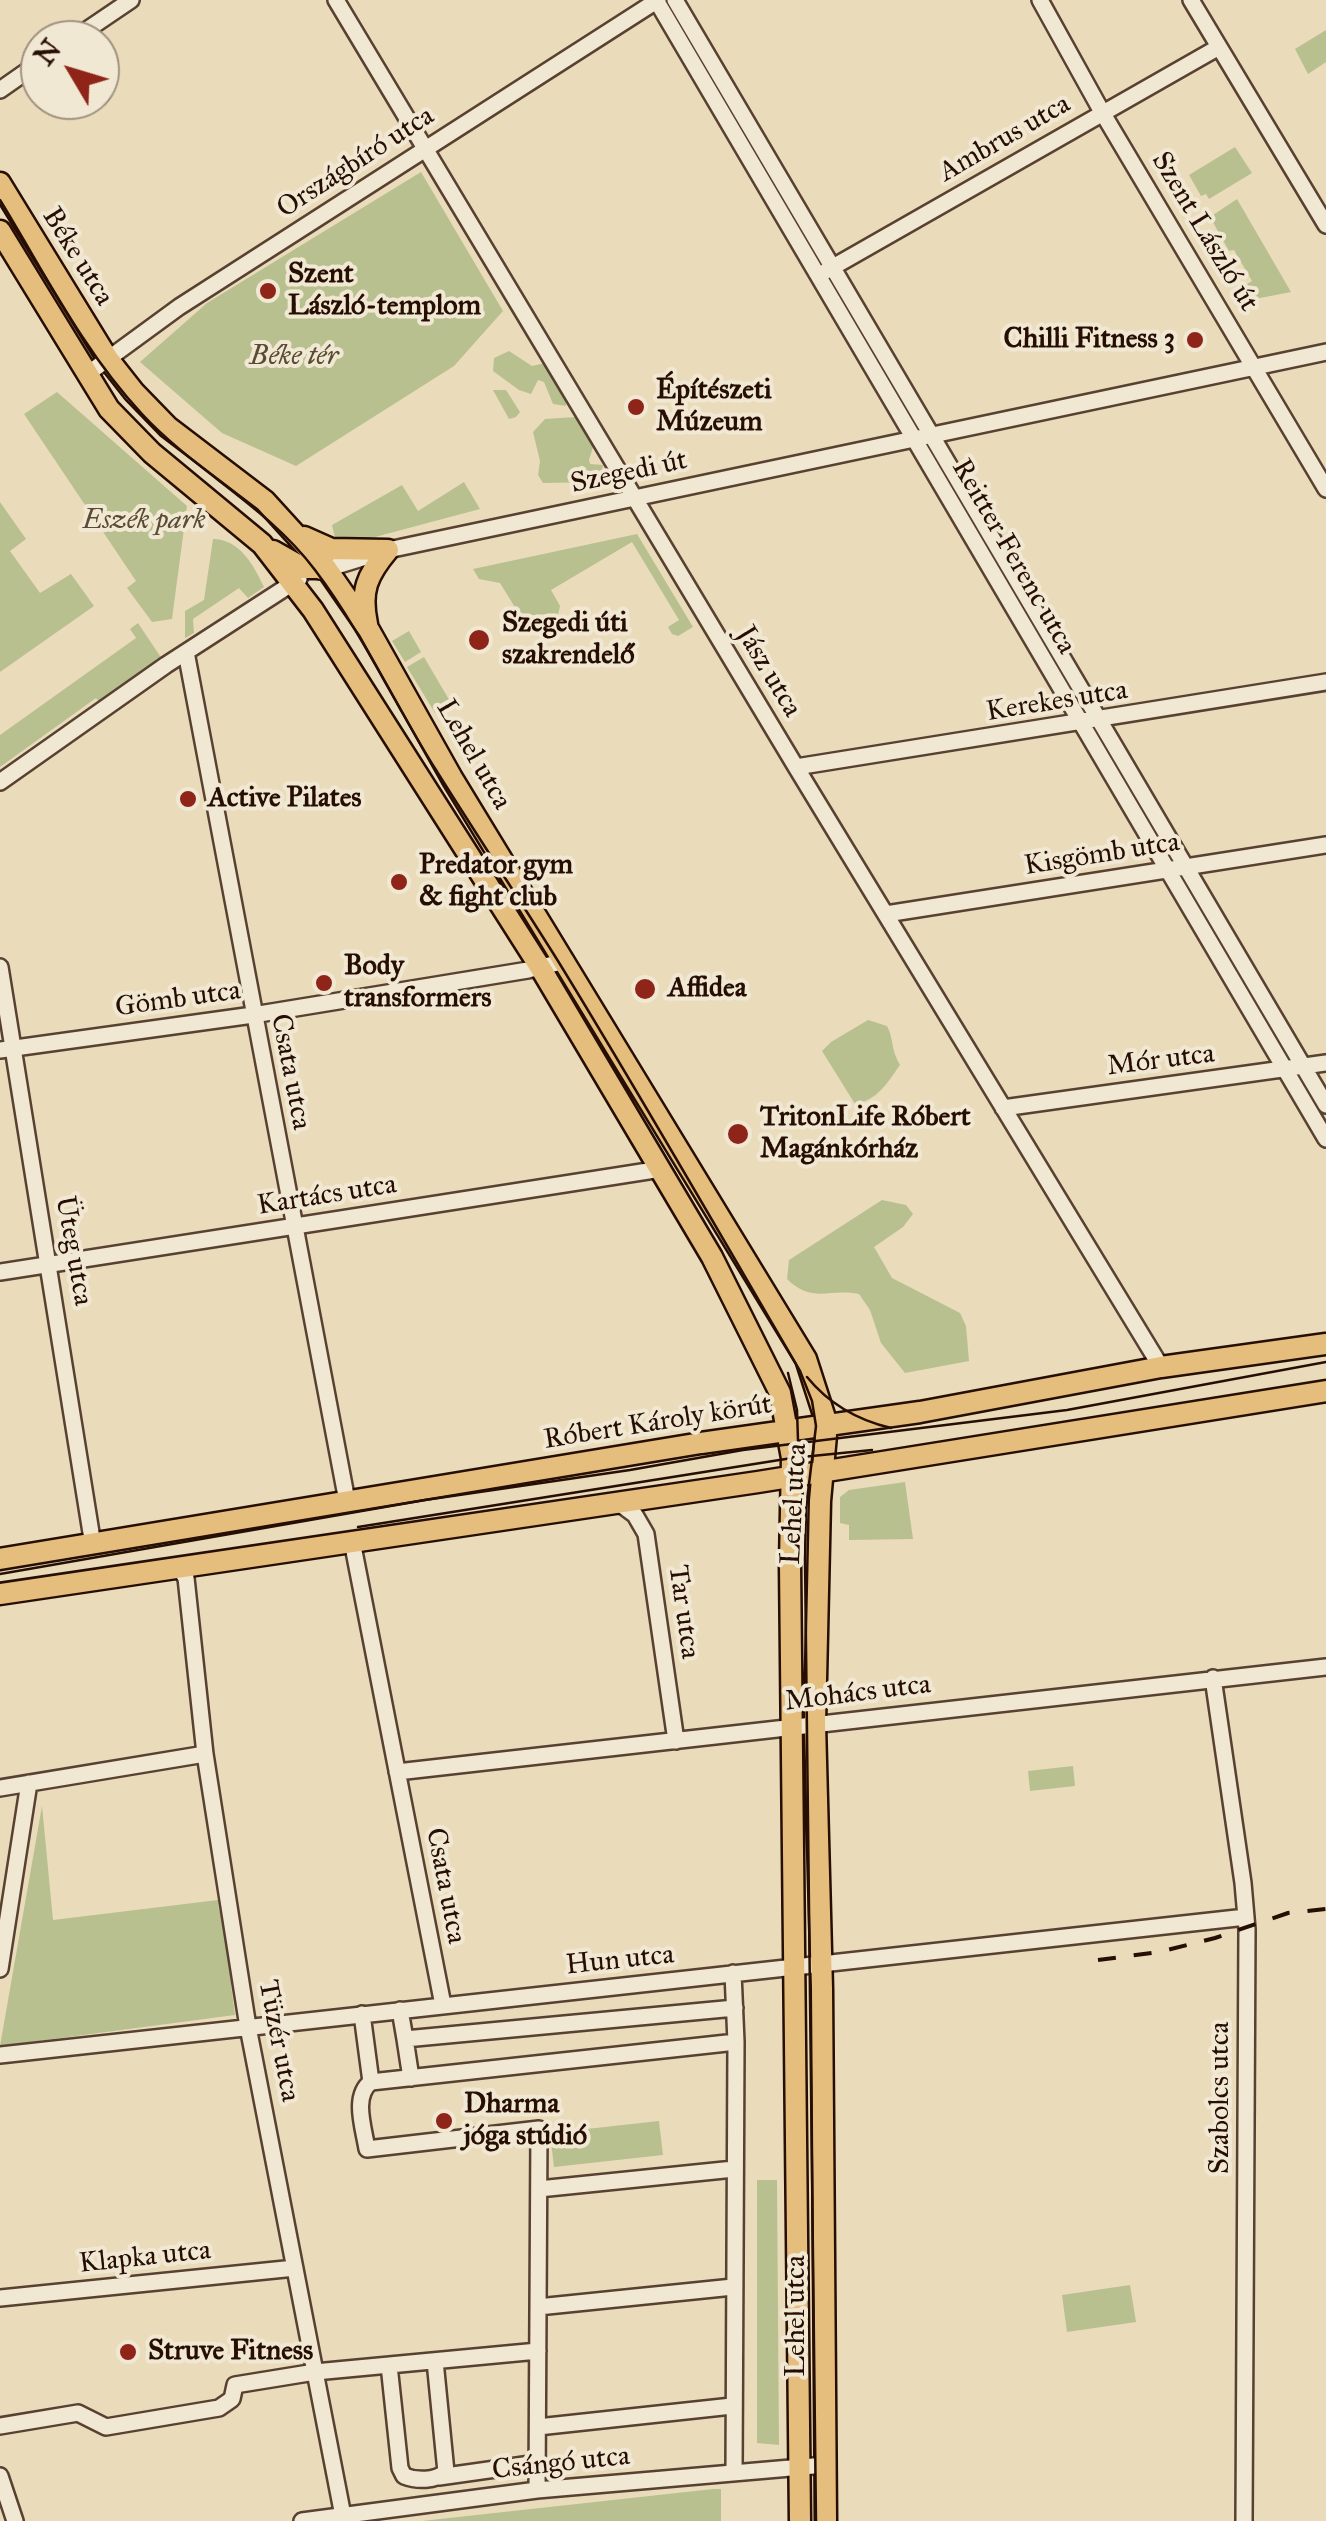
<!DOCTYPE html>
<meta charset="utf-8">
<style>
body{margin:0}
#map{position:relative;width:1326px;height:2521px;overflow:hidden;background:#eadbbb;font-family:"IM FELL Great Primer",serif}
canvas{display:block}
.north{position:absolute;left:20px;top:20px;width:100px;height:100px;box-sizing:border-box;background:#f1e8d3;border:2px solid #a09180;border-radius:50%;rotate:308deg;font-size:28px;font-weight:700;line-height:40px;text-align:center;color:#270e03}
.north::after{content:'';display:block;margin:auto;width:35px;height:45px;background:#8f2418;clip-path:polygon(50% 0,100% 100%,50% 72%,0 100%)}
</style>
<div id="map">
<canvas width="1326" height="2521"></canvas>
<div class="north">N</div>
</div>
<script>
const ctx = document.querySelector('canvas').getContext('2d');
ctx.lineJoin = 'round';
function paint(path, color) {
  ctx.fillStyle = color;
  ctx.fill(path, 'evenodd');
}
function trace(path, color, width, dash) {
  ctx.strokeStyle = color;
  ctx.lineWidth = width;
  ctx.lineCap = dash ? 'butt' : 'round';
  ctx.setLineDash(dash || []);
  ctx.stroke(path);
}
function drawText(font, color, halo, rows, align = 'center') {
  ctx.font = font + ' "IM FELL Great Primer",serif';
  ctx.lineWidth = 8;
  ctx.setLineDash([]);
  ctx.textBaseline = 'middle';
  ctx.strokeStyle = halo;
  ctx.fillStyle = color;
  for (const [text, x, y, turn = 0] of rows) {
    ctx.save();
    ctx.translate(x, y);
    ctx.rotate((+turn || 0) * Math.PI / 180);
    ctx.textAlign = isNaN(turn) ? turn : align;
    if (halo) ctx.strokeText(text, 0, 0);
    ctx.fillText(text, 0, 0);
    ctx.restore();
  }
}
const green = new Path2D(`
 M1326,30V62L1308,74L1295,49Z
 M1235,147L1252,173L1209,199L1206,194L1201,196L1189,175Z
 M421,172L503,311L454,366L296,466L222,433L140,362L207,303Z
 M1237,199L1291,292L1255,299L1247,284L1252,281L1234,250L1229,251L1210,217Z
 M509,351L532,366L545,363L566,400V406L553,404L544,382L538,380L531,394L519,390L493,371L494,358Z
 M493,390H506L520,412L516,417L509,419Z
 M57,392L187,506L172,619L152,622L127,588L136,581L24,414Z
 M576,417L593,447L589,460L590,464L603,465L600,482L543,483L538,475L540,461L533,432L545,419Z
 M464,482L480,509L345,545L335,538L332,525L402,485L418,511Z
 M0,502L26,539L10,551L40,593L71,574L94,606L0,672Z
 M637,534L693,627L678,636L672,634L668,627L679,620L632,542L551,590L560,606L558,615L545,620L543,614L521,617L500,583L479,579L473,569Z
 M213,539C240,539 254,566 264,587L248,598L239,588L193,619L194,633L185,638V611L204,600Z
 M138,623L166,665L105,709L96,698L0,767V735L136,638L130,629Z
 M409,631L421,652L405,662L392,641Z
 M424,657L451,703L435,713L407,667Z
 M868,1020L887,1026C894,1039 890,1047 900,1065C887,1083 878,1100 855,1104L822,1051L831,1042Z
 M882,1200L906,1205L913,1214L903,1227L874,1247L892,1278L960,1313L966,1326L969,1361L905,1373L881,1343L870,1310L859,1294C828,1288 813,1304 787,1279L789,1260Z
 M905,1482L913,1539L849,1540V1525L840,1523V1497L849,1490Z
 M1073,1766L1075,1786L1030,1791L1028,1771Z
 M42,1806L53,1920L218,1900L219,1911H224L236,1984L231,1985L235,2015L0,2046Z
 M659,2121L663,2155L554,2167L550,2133Z
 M757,2180H777L779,2445L757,2443Z
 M1130,2285L1136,2322L1067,2332L1062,2295Z
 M713,2489H721V2521H422Z`);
const minor = new Path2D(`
 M336,0L796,767L1161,1367
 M656,0L1326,1139
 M675,0L1326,1105
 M1040,0L1102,112L1326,489
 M1191,0L1326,225
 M72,40L131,0
 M0,90L40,62
 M826,271L1219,47
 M86,375L179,307L658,0
 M320,571L388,550L1326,352
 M186,652L347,1501
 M796,767L1326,682
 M0,782L166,665L299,579
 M886,914L1326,845
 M0,967L93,1545
 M0,1050L253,1015L528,970L566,961
 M1003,1108L1326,1063
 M0,1272L661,1169
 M616,1501L635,1515L646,1534L676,1741
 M352,1541L443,2005
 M179,1568L186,1578L205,1754L248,2027L344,2521
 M1213,1678L1243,1883L1247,1929L1244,2521
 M397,1772L1326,1667
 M0,1788L205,1754
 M0,1969L29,1783
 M733,1973L736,2042L734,2472
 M400,2010L405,2039L735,2008
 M362,2014L371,2082
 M405,2039L411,2078
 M0,2055L1246,1917
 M539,2189L734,2169
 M0,2298L295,2268
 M538,2307L733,2287
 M389,2365L400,2468L404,2476C417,2481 435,2481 446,2472L435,2361
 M0,2426L78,2413L106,2427L219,2408L232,2399L235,2385L315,2372L538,2351
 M538,2427L732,2406
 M0,2476L15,2521
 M439,2477L538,2463
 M537,2490L539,2129L367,2149C364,2129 352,2096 371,2082L736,2042
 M302,2521L537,2490L825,2465`);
const major = new Path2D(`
 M0,183L108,359L134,392L168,427L265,501L326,568L369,630L452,778L806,1359L827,1424L820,1501L815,1724L822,1989L826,2521
 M0,231L109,409L152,453L262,544L313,610L540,967L712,1257L780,1393L792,1458L790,1564L800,2521
 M304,537L331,549L388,550
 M273,551L303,568H326
 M367,624C360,591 367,575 388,550
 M0,1559L701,1443L920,1412L1161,1367L1326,1344
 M0,1594L758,1482L1326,1391`);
const tram = new Path2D(`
 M0,200C44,272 84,352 142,414C195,471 267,506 315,570C362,632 395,705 436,770C476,834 518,897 558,961C641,1096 720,1234 800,1371L812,1401L816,1426L806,1509L805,1558L816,2521
 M788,1373L797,1410L799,1471
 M807,1377C829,1404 857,1420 891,1428
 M358,1527L792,1458L872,1450
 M0,1574L425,1500L630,1470L743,1450L1067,1410L1326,1362`);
const rail = new Path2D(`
 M1098,1960L1159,1952L1215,1938L1288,1913L1326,1909`);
const markers = [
 [268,291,10,"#8f2418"],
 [1195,340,10,"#8f2418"],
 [636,407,10,"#8f2418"],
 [479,640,12,"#8f2418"],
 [188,799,10,"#8f2418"],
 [399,882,10,"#8f2418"],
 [324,983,10,"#8f2418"],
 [645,989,12,"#8f2418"],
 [738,1134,12,"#8f2418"],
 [444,2121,10,"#8f2418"],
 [128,2352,10,"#8f2418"]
];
const streetNames = [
 ["Ambrus utca",1005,139,-30],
 ["Országbíró utca",356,163,-33],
 ["Szent László út",1204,232,59],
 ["Béke utca",77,257,58],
 ["Szegedi út",629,473,-12],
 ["Reitter Ferenc utca",1013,557,60],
 ["Jász utca",768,672,59],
 ["Kerekes utca",1057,702,-9],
 ["Lehel utca",473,755,60],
 ["Kisgömb utca",1102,855,-9],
 ["Gömb utca",178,1000,-8],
 ["Mór utca",1161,1061,-7],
 ["Csata utca",290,1072,79],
 ["Kartács utca",327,1196,-9],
 ["Üteg utca",73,1251,80],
 ["Róbert Károly körút",658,1423,-9],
 ["Lehel utca",795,1504,-87],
 ["Tar utca",683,1612,82],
 ["Mohács utca",858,1694,-7],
 ["Csata utca",445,1886,79],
 ["Hun utca",620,1961,-6],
 ["Tüzér utca",278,2041,79],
 ["Szabolcs utca",1221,2098,-90],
 ["Klapka utca",145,2258,-6],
 ["Lehel utca",797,2316,-90],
 ["Csángó utca",561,2464,-6]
];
const poiNames = [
 ["Szent",288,275],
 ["László-templom",288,307],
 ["Chilli Fitness 3",1175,340,"right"],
 ["Építészeti",656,391],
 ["Múzeum",656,423],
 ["Szegedi úti",502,624],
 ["szakrendelő",502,656],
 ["Active Pilates",208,799],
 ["Predator gym",419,866],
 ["& fight club",419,898],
 ["Body",344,967],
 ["transformers",344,999],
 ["Affidea",668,989],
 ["TritonLife Róbert",760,1118],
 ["Magánkórház",760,1150],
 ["Dharma",464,2105],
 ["jóga stúdió",464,2137],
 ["Struve Fitness",148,2352]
];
const parkNames = [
 ["Béke tér",294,357],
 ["Eszék park",144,521]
];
paint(green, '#b8c08f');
trace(minor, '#584131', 20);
trace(major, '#270e03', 25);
trace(minor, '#f1e8d3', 15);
trace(major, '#e5be7e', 20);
trace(tram, '#270e03', 2.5);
trace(rail, '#270e03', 4, [18, 18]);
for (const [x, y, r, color] of markers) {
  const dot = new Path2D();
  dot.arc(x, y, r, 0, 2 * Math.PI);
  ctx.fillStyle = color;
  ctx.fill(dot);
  trace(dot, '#f1e8d3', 4);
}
drawText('28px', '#270e03', '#f1e8d3', streetNames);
drawText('bold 28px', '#270e03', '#f1e8d3', poiNames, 'left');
drawText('italic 28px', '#5a4c34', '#f1e8d3', parkNames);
</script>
